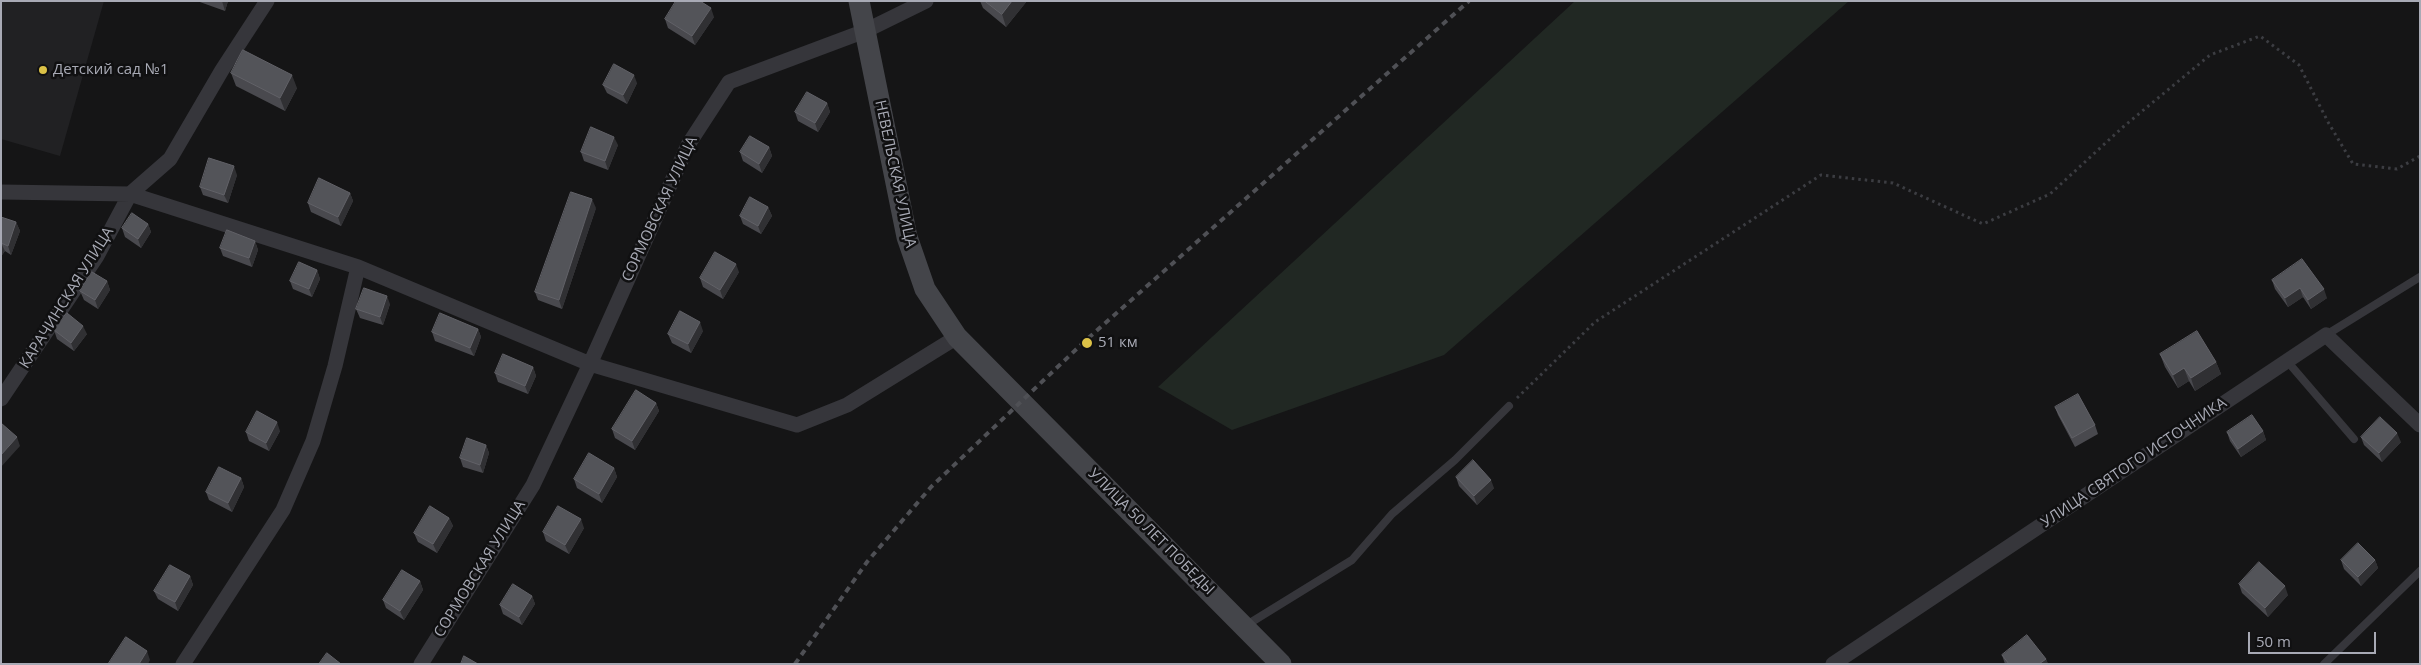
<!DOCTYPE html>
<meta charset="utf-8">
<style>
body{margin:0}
#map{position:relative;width:2421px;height:665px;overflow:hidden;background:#151516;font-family:"Open Sans",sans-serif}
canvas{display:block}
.frame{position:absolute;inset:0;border:2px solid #a8aab5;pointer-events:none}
.scale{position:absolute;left:2248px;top:632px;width:128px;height:22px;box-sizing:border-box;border:2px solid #a8aab5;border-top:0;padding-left:6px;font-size:15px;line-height:18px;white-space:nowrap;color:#a8aab5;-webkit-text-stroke:4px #101011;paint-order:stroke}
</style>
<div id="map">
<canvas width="2421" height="665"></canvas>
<div class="frame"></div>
<div class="scale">50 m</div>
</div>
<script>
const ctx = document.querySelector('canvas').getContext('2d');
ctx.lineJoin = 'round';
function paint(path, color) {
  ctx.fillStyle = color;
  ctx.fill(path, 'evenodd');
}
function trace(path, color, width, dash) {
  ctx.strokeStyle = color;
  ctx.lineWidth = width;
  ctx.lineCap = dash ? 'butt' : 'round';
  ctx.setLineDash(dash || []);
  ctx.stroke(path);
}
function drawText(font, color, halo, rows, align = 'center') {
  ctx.font = font + ' "Open Sans",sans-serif';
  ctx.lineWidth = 5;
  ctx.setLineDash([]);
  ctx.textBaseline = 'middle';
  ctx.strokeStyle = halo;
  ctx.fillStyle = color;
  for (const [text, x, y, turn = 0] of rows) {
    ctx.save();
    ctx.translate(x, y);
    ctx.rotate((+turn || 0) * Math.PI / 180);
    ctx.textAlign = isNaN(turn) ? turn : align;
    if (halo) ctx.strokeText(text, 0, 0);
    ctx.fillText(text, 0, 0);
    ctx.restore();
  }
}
const built = new Path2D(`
 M1,1H104L60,156L1,139Z`);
const green = new Path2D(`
 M1575,1H1849L1444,355L1232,430L1158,387Z`);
const path = new Path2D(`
 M1517,398L1595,322L1821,175L1893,183L1983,224L2050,194L2123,127L2210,55L2260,36L2299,65L2328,122L2353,164L2397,169L2420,156`);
const lane = new Path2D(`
 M2326,335L2420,277
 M2287,361L2354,439
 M1245,626L1352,560L1392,514L1455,460L1509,406
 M2324,664L2420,571`);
const street = new Path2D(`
 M1,192L130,194L358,267L590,364L797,425L847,405L957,337
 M1,399L97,256L130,194L170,159L222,70L267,1
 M183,664L283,510L313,441L335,366L358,267
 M421,664L533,485L590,364L688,145L729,82L865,31L926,1
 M1833,664L2326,335L2420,425`);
const secondary = new Path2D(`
 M859,1L907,237L925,289L957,337L1281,664`);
const rail = new Path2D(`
 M795,664L867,562L931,487L1085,341L1469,1`);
const wall = new Path2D(`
 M197,1H228L225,11Z
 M980,1H1027L1006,27L983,8Z
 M714,17L695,45L668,28L665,19Z
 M231,73L297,88L285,111L236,86Z
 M637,83L627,104L607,93L603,85Z
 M827,103L830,112L818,132L798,121L795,112Z
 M618,145L608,170L584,161L581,152Z
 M769,147L772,156L762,173L743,161L740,152Z
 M237,175L228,203L203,195L200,187Z
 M350,193L353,201L341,226L311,212L308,203Z
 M768,207L772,216L761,234L743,224L740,216Z
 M596,208L562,309L538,300L535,292Z
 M1,217L16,222L20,231L11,255L5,251L2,255H1Z
 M148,224L151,232L141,248L125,237L122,228Z
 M255,241L258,250L252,267L223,256L220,248Z
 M317,270L320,279L312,297L293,289L290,281Z
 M739,272L723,299L703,287L700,278Z
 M2272,280L2327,298L2311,309L2303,297L2288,307L2275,289Z
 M107,281L110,290L98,309L84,300L80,291Z
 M390,304L383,325L360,318L356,309Z
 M478,329L481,337L474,356L435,341L432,332Z
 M54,330L87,334L74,351L57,339Z
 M703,331L691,353L672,343L668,334Z
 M2160,354L2216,362L2221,374L2195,391L2189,381L2178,388L2165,367Z
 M533,367L536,376L528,394L498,382L495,373Z
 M656,403L659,411L635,450L615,438L612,429Z
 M2055,407L2095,425L2098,434L2075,447L2058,415Z
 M280,431L269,451L249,441L246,432Z
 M2263,431L2266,440L2241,457L2230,441L2227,432Z
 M2361,437L2401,442L2382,462L2364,445Z
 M486,445L489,453L483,473L463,467L460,458Z
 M614,468L617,477L602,503L577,488L574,479Z
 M1456,477L1494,488L1477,505L1459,486Z
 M241,478L244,487L232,512L209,500L206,492Z
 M449,518L453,526L437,553L418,542L414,533Z
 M584,528L569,554L546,541L543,532Z
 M2341,560H2375L2378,568L2361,586L2344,569Z
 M190,576L193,585L178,611L158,599L154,591Z
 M420,581L423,590L404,620L386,608L383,600Z
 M2239,584L2288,595L2268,617L2242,593Z
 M532,596L535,604L522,625L503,614L500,605Z
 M2002,655L2046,659L2048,664H2005Z`);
const shadedWall = new Path2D(`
 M222,1H228L225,11Z
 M1012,1H1027L1006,27L1002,14Z
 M711,8L714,17L695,45L692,36Z
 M292,75L297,88L285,111L280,98Z
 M634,75L637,83L627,104L623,95Z
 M827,103L830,112L818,132L815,123Z
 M614,137L618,145L608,170L605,161Z
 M769,147L772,156L762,173L759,164Z
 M234,166L237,175L228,203L224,195Z
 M350,193L353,201L341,226L338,217Z
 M592,199L596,208L562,309L559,300Z
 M768,207L772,216L761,234L758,226Z
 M16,222L20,231L11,255L8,246Z
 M148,224L151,232L141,248L138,239Z
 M255,241L258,250L252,267L249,258Z
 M1,243L5,251L2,255L1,252Z
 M736,264L739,272L723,299L720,290Z
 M317,270L320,279L312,297L309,289Z
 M107,281L110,290L98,309L95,300Z
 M2300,288L2303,297L2288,307L2285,298Z
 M2324,289L2327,298L2311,309L2308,300Z
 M387,296L390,304L383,325L380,317Z
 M700,322L703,331L691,353L688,344Z
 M83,326L87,334L74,351L71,343Z
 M478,329L481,337L474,356L470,348Z
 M2216,362L2221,374L2195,391L2191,378Z
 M533,367L536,376L528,394L525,386Z
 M2184,368L2189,381L2178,388L2173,375Z
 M656,403L659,411L635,450L632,441Z
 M277,422L280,431L269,451L266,443Z
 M2263,431L2266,440L2241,457L2238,449Z
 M2397,433L2401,442L2382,462L2379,453Z
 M17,437L20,446L1,467V455Z
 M486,445L489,453L483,473L480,465Z
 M614,468L617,477L602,503L599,494Z
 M241,478L244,487L232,512L228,503Z
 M1491,480L1494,488L1477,505L1474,496Z
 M449,518L453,526L437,553L433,544Z
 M581,519L584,528L569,554L565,545Z
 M2375,560L2378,568L2361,586L2358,577Z
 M190,576L193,585L178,611L175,602Z
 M420,581L423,590L404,620L400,611Z
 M2285,586L2288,595L2268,617L2265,608Z
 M532,596L535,604L522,625L519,617Z
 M147,651L150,660L148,664H139Z
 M2046,659L2048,664H2039Z`);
const building = new Path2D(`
 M676,1H700L711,8L692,36L665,19Z
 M985,1H1012L1002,14Z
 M243,50L292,75L280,98L231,73Z
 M614,64L634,75L623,95L603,85Z
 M807,92L827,103L815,123L795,112Z
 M591,127L614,137L605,161L581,152Z
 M750,136L769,147L759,164L740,152Z
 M209,158L234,166L224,195L200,187Z
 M319,178L350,193L338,217L308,203Z
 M571,192L592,199L559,300L535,292Z
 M750,197L768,207L758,226L740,216Z
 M132,213L148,224L138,239L122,228Z
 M1,217L16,222L8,246L1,243Z
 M227,230L255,241L249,258L220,248Z
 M715,252L736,264L720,290L700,278Z
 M2302,259L2324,289L2308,300L2300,288L2285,298L2272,280Z
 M299,262L317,270L309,289L290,281Z
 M92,272L107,281L95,300L80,291Z
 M364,288L387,296L380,317L356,309Z
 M680,311L700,322L688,344L668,334Z
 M67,313L83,326L71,343L54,330Z
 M440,313L478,329L470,348L432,332Z
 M2197,331L2216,362L2191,378L2184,368L2173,375L2160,354Z
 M503,354L533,367L525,386L495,373Z
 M636,390L656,403L632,441L612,429Z
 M2078,394L2095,425L2072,438L2055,407Z
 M257,411L277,422L266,443L246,432Z
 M2252,415L2263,431L2238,449L2227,432Z
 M2380,417L2397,433L2379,453L2361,437Z
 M1,423L17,437L1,455Z
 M467,438L486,445L480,465L460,458Z
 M589,453L614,468L599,494L574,479Z
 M1473,460L1491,480L1474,496L1456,477Z
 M219,467L241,478L228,503L206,492Z
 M430,506L449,518L433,544L414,533Z
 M558,506L581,519L565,545L543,532Z
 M2358,543L2375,560L2358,577L2341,560Z
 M2259,562L2285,586L2265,608L2239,584Z
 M170,565L190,576L175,602L154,591Z
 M402,570L420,581L400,611L383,600Z
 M513,584L532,596L519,617L500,605Z
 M2027,635L2046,659L2039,664H2009L2002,655Z
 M126,637L147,651L139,664H110L109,663Z
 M327,653L341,664H319Z
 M464,656L478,664H461Z`);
const markers = [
 [43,70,5,"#dcc247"],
 [1087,343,6,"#dcc247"]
];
const poiNames = [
 ["Детский сад №1",53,70],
 ["51 км",1098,343]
];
const streetNames = [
 ["НЕВЕЛЬСКАЯ УЛИЦА",895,174,78],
 ["СОРМОВСКАЯ УЛИЦА",660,209,-65],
 ["КАРАЧИНСКАЯ УЛИЦА",67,298,-58],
 ["УЛИЦА СВЯТОГО ИСТОЧНИКА",2134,463,-34],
 ["УЛИЦА 50 ЛЕТ ПОБЕДЫ",1151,532,45],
 ["СОРМОВСКАЯ УЛИЦА",480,569,-58]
];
paint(built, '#212123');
paint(green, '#212823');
trace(path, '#3c3d42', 3, [2.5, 4]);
trace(lane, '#36363b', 8);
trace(street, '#36363b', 15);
trace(secondary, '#44454a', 21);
trace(rail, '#4f5055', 4, [6, 5]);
paint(wall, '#49494e');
paint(shadedWall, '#303033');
paint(building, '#535459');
trace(building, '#616167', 1);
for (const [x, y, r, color] of markers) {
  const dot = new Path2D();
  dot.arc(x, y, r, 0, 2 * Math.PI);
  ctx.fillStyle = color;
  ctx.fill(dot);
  trace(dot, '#101011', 2);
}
drawText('15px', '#a8aab5', '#101011', poiNames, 'left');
drawText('15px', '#a8aab5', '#101011', streetNames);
</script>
